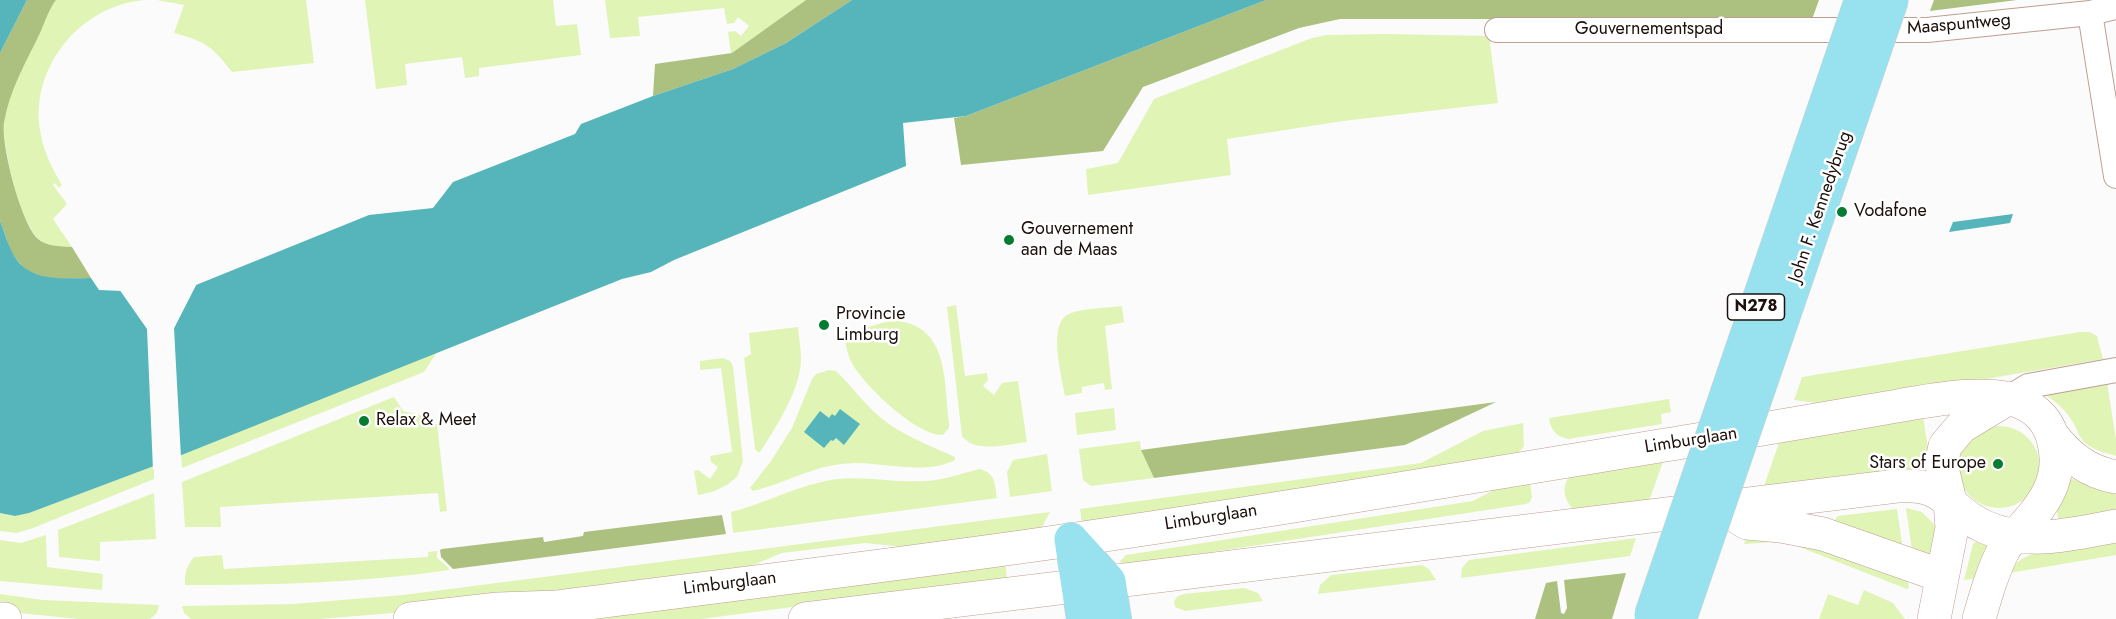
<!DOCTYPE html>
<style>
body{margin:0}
canvas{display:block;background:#fbfbfb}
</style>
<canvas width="2116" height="619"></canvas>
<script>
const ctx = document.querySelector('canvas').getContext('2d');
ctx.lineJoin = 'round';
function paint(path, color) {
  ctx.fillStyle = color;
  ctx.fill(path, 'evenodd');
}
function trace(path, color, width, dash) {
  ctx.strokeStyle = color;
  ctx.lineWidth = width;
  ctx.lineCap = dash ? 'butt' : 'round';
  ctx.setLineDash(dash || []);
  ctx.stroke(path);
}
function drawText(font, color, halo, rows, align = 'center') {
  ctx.font = font + ' Jost,sans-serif';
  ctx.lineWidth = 5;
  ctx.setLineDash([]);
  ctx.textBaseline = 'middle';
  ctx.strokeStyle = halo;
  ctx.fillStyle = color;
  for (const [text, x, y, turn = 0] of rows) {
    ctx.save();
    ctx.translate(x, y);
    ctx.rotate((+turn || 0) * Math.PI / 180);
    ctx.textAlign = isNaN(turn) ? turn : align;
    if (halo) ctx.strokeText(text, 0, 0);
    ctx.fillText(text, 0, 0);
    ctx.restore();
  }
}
const green = new Path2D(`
 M56,0H146C82,4 30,66 40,130C43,151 52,168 62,185L59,188L55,183L53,185L67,204L53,219L72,247C61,246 50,247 41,241C21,228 3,149 4,126C6,96 27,59 40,32C45,22 49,9 56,0Z
 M157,0H306L314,63L232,72C213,47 205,41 174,33L184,5Z
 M365,0H553L556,26L577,24L581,55L479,68V76L465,78L462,57L405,64L407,85L376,89Z
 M605,0H806L731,54L728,32L735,31L741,36L749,26L738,17L734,23L727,24L724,8L638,17L640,36L610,38Z
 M1385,34L1489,36L1498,103L1343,121L1227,139L1231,175L1088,195L1086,169L1118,163L1154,99L1312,38L1327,35Z
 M956,305L965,376L987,373L988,380L983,386L994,395L1002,383L1018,381L1027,442C1008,444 975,454 962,436L947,307Z
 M1122,306L1124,322L1105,326L1112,389L1105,390L1104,383L1082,387V393L1065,396C1062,376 1046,321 1071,313C1087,308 1106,308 1122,306Z
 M898,321C949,327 944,383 949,422V428L943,435C917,436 866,387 853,365C847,355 846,345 844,334L886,322Z
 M798,327C799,338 801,349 801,360C800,391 776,427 760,452H758L755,449L744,358L751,354L749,333Z
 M2080,332H2090L2097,336L2103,359L1833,405L1794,400L1802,377Z
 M437,352L424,372L182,468L181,454Z
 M723,358L730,361L733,366L743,461L737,477L727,485L712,492L698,495L694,471L698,470L710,479L718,467L711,462L710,456L732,452L721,368L700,370V361Z
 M829,370L836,371C852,386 864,404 881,418C903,436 929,445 955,457V460C926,475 886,463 855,463C814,464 790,482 753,491L750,488L771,461L792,428L812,379L816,374ZM835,417L845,445L836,438L831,439L829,418Z
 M2107,382L2116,440V456C2105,453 2094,450 2085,443C2080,438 2078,432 2075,426C2068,413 2059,403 2045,395Z
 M394,397L403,411L425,416L429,425L437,424L447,511L440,512L438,493L220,507L221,527H185L182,482Z
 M1669,399L1671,412L1661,414L1662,424L1568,439C1556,436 1551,431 1549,418Z
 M1114,408L1116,430L1077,435L1075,413Z
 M1923,417L1931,466L1928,471L1763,489L1781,437Z
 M1523,423L1524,446L1515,457L1082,524L1080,509L1421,463L1483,431Z
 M1958 467a41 41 0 1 1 82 0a41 41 0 1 1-82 0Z
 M1140,441L1141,450L1154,478L1091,486L1083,480L1079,449Z
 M1047,454L1052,491L1010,497L1007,472L1013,460Z
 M1665,456L1648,504L1574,510C1563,499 1561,485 1572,473Z
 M154,466V479L33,528L17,533L0,531V513L15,516L29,513Z
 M979,469C996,473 995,484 997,498L733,533L731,512C767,503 800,484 837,479C867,476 895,483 925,481C944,480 961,474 979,469Z
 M2070,478L2092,487L2116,491V514L2058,519L2057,509Z
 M1530,483L1532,497L1530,502L1526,504L1128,565H1123L1120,561L1126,555L1473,501L1505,484Z
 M154,493L156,539L100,542V561L59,557L58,530Z
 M1906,508L1922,512L1937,527L1934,565L1913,558Z
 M1897,509L1903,550L1833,522L1838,516Z
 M1050,512L1042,527L1031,533L914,548L865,543L782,553L739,571L406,612L319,619H191L184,613L182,606L293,604L403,595Z
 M1748,531L1906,568L1909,588L1907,589L1797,546L1774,542L1744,544Z
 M46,535L47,567L103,574L102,590L0,581V540L21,543Z
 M1636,538L1630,556L1461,578L1462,568L1469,560Z
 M2116,538V555L2009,573C2021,545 2088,543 2116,538Z
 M1979,539L1986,543L1987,549L1978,578L1964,580L1973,544Z
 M437,551V558L448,567L449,570C361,583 273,585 185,585C184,573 187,566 194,557L222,555L224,569L428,557V552Z
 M1005,560L1007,579L701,619H560Z
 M1422,565L1429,569L1436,580L1318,594L1320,585L1331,575Z
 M1244,588L1258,593L1263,601L1185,611L1175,607L1174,601L1178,596L1184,594Z
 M1864,590L1893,603L1905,619H1819L1828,594L1858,605Z
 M0,594L43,600L159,605L157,613L150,619H78L0,611Z`);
const forest = new Path2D(`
 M27,0H56C49,9 45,22 40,33C26,62 9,91 4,123C1,146 21,222 37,238C46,247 60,246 72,247L91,278L51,279L32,273L23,267L12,254L0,221V53Z
 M806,0H852L786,43L733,69L653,96L655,64L732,53Z
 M1266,0H1819L1811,22L1602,23L1488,19H1340L1299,28L1143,87L1103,151L961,165L954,118L966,116Z
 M1934,0H2017L1930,11Z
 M1496,402L1405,445L1154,478L1141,450Z
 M722,515L726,534L453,569L441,557L440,550L442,549L543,537L544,542L583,536L584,532Z
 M1626,573L1612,619H1535L1546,583L1557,581L1561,613L1564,614L1567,608L1564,580Z`);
const water = new Path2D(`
 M0,0H27L0,53Z
 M852,0H1266L966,116L903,123L906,166L674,260L651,272L622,279L154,466L29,513L15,516L0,513V221C4,231 7,242 12,252C27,283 62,278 91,278L99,290L122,291L147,328H174L196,285L369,215L433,208L453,182L575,134L581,124L653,96L733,69L786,43Z
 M2013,214L2010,223L1949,232L1953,222Z
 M840,409L860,424L844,445L836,438L833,441L831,440L824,448L804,432L820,411L829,418L832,414L835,416Z`);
const pier = new Path2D(`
 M193,285H196L174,328L181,458L153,470L147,329L119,289H125L148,325H172Z`);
const street = new Path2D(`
 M2090,13L2116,176
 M1497,30H1927L2090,13L2116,7
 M2009,398L2028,386L2116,370`);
const secondary = new Path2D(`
 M2052,435C2069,457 2088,472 2116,477
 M1728,511L1747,523L1781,526L1823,534L1942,576
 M0,619H5
 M410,619L498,609L557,607C714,587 871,568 1028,546C1270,512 1511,470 1751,431C1792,424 1833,417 1874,410C1913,404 1987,386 2022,403C2038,410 2049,423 2053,439C2067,487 2033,515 2005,547C1993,570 1986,594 1979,619
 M805,619L1897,486C1949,482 1946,510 1985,527C2028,546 2072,534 2116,526
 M1934,619L1952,528L1950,501L1943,472L1942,460L1945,446L1961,427L2009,398`);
const primary = new Path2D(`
 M1071,539L1109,581L1115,619
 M1071,539L1083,619`);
const primaryBridge = new Path2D(`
 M1651,615L1861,0
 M1680,619L1892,0`);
const markers = [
 [1842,212,6,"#067c32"],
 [1009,240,6,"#067c32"],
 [824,325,6,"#067c32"],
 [364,421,6,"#067c32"],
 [1998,464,6,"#067c32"]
];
const shields = [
 [1756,307,57]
];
const shieldNames = [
 ["N278",1756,307]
];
const streetNames = [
 ["Maaspuntweg",1959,25,-5],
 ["Gouvernementspad",1649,30],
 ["John F. Kennedybrug",1821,207,-71],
 ["Limburglaan",1691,441,-9],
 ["Limburglaan",1211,518,-9],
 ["Limburglaan",730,584,-7]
];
const poiNames = [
 ["Vodafone",1854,212],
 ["Gouvernement",1021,230],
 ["aan de Maas",1021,251],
 ["Provincie",836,315],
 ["Limburg",836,336],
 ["Relax & Meet",376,421],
 ["Stars of Europe",1986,464,"right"]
];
paint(green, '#e0f4b6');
paint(forest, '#acc07f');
paint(water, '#55b5ba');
paint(pier, '#fbfbfb');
trace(street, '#be9e91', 26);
trace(secondary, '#be9e91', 34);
trace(primary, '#d6d4d3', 34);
trace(street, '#fff', 24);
trace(secondary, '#fff', 33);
trace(primary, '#98e1ef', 33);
trace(primaryBridge, '#d6d4d3', 34, []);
trace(primaryBridge, '#98e1ef', 33);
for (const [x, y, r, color] of markers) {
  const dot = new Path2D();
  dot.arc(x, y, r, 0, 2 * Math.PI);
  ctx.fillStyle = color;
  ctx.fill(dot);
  trace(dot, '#fff', 2);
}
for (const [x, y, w] of shields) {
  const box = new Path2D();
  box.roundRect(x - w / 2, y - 13, w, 26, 4.5);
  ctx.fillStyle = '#fff';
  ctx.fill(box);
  trace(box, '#1c110c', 1.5);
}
drawText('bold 16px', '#1c110c', null, shieldNames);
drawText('18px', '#1c110c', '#fff', streetNames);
drawText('18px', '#1c110c', '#fff', poiNames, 'left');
</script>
